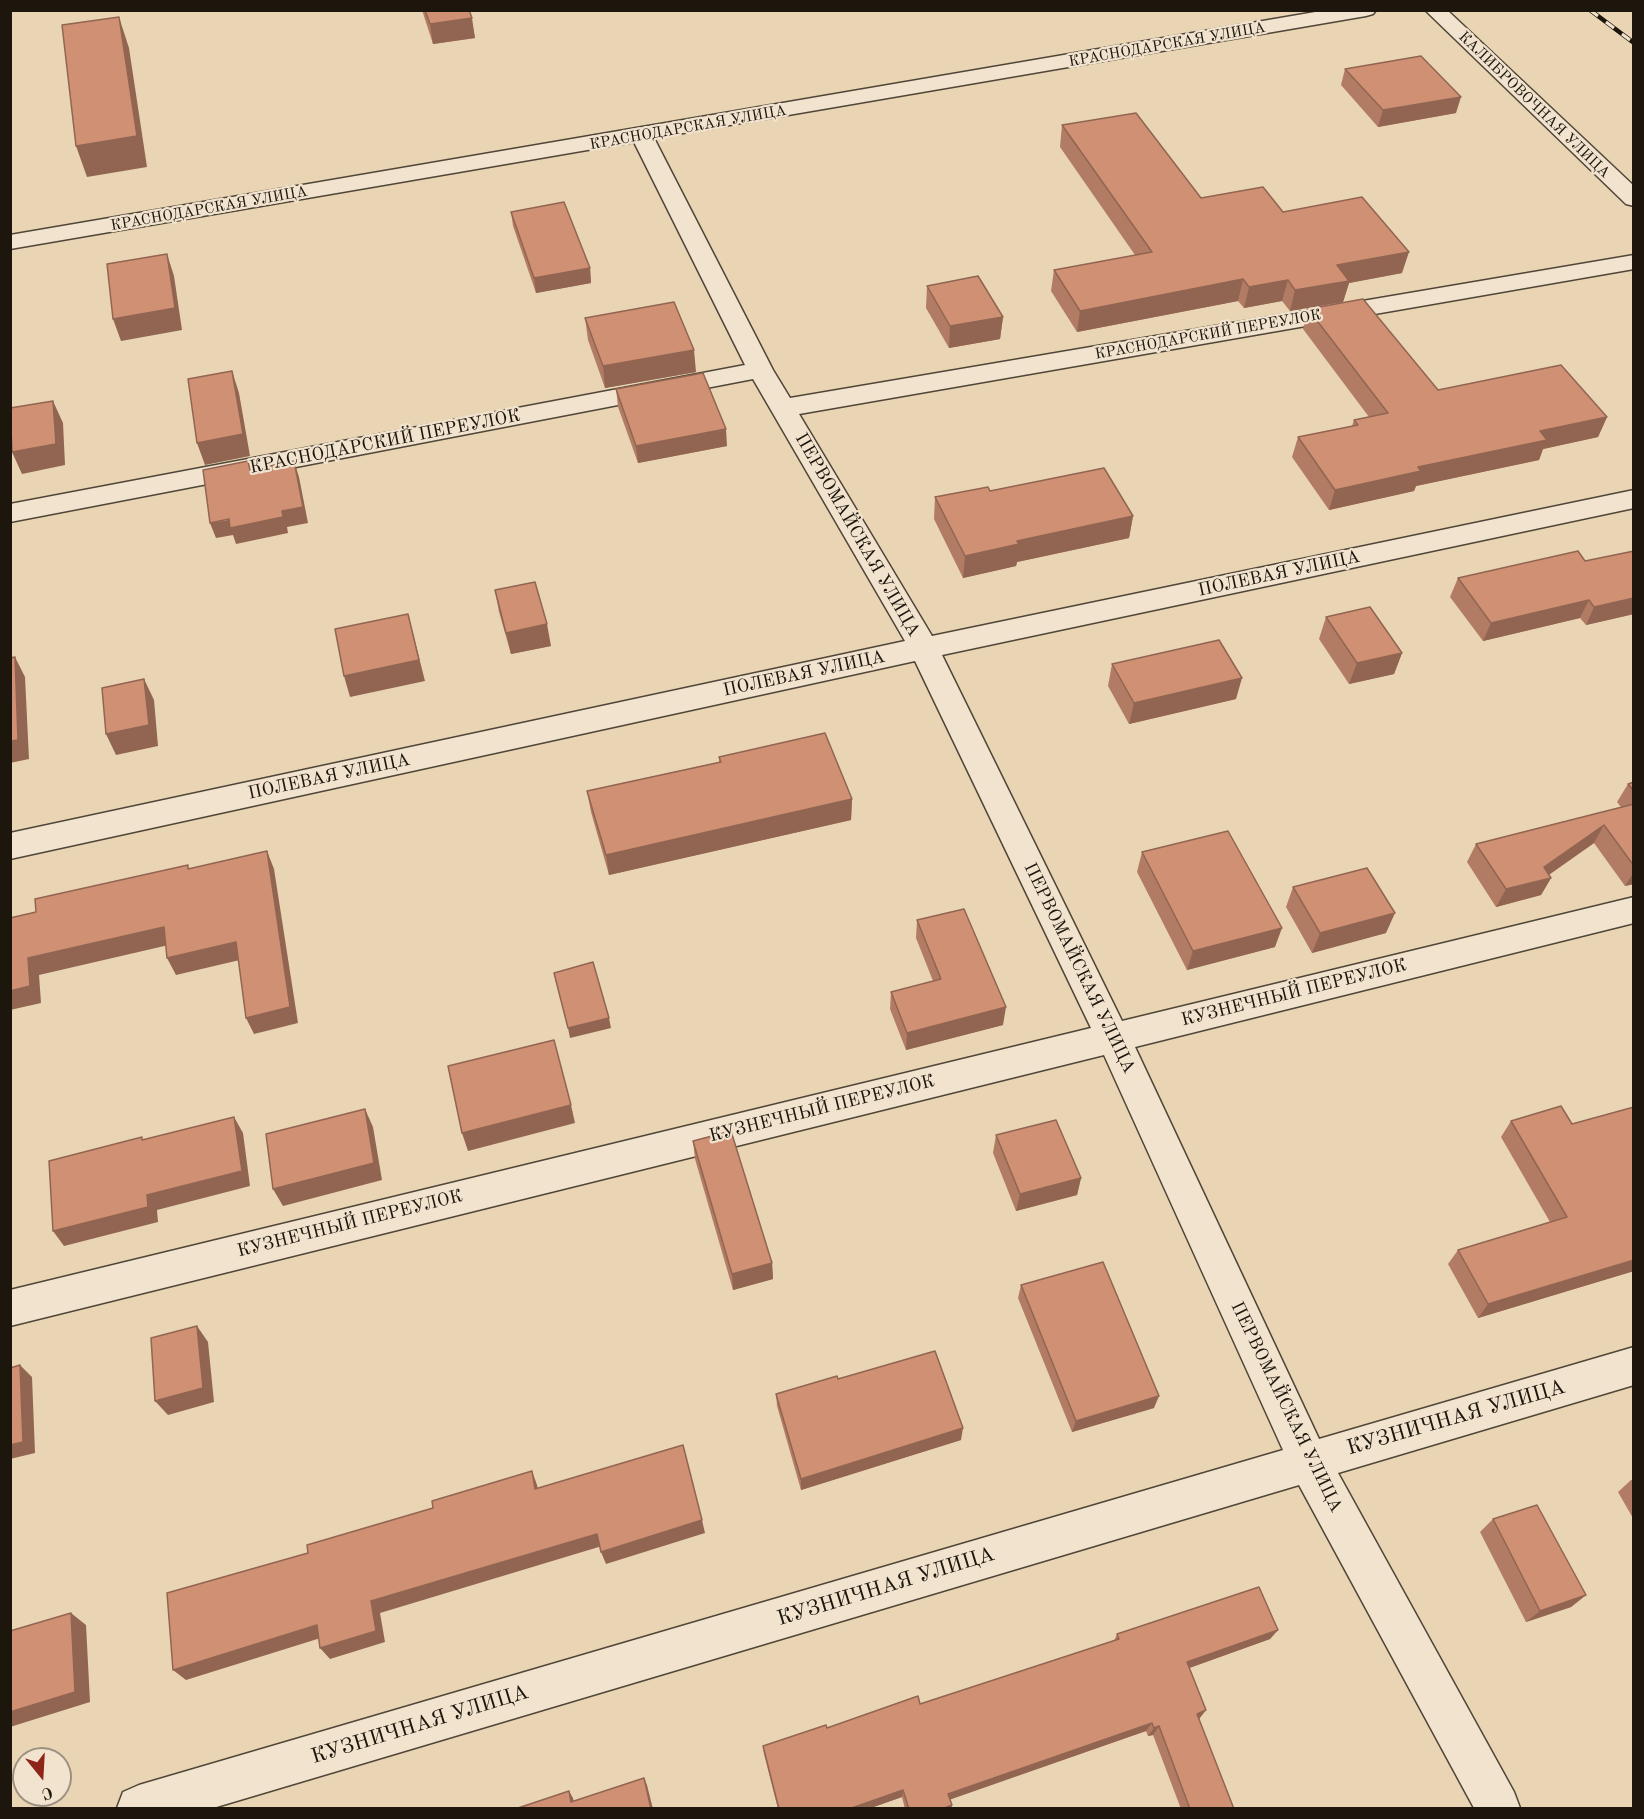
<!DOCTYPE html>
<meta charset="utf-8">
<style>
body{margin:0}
#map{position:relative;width:1644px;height:1819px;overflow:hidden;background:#e9d4b4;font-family:"Old Standard TT",serif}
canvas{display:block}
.frame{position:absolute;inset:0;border:12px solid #1d160d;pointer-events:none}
.north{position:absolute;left:12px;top:1747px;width:60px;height:60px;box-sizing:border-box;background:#f1e3ce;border:2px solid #9c9181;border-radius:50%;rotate:162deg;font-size:16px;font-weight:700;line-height:24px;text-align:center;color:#1d160d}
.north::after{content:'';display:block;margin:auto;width:21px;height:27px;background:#8f2418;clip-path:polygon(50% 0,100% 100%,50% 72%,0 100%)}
</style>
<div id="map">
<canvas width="1644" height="1819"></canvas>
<div class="frame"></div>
<div class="north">С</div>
</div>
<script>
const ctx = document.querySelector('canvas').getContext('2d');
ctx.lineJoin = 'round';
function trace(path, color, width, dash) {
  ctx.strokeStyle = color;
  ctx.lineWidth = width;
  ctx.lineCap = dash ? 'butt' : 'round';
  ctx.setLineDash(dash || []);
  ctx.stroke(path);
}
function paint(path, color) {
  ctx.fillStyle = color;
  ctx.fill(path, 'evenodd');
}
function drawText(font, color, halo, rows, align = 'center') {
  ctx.font = font + ' "Old Standard TT",serif';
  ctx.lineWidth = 4.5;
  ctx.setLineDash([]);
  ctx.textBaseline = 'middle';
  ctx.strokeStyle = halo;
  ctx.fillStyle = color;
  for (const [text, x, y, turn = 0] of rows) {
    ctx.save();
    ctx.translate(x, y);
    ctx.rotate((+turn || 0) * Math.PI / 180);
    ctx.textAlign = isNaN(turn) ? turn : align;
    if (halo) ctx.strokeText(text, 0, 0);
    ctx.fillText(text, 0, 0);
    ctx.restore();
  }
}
const street = new Path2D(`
 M1327,10H1376L1373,14L1366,16L654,138L773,370L790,398L1634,255V269L799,414L932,636L1634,490V508L942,655L1122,1021L1634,897V923L1135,1047L1319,1439L1634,1347V1385L1338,1473L1514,1792L1520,1808H1474L1299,1485L213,1808H117L123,1792L139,1785L1283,1450L1104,1055L10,1326V1290L1091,1028L915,661L10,859V833L905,641L753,379L10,522V504L745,365L634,142L10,249V235Z
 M1425,10H1447L1634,186V206L1626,204Z`);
const rail = new Path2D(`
 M1590,10L1634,43`);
const wall = new Path2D(`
 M422,10H469L475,38L433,44Z
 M1345,69L1456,113L1378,127L1341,85Z
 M1062,125L1201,198L1283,212L1402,273L1349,283L1343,302L1290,311L1282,301L1244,308L1238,301L1077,332L1051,291L1054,270L1135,255L1060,147Z
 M511,212L590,268L591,283L536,293L513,226Z
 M927,286L1003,317L1000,339L949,348L926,308Z
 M1308,309L1438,390L1607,417L1598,437L1543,449L1539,460L1416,486L1414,491L1329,510L1292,457L1298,437L1352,426L1354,420L1369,417L1303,329Z
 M585,318L696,372L605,388L588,340Z
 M616,389L727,446L638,463L618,407Z
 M990,491L1133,516L1129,538L1017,562L1016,566L963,578L934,519L935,497Z
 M1634,551V614L1586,625L1580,618L1483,641L1450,597L1458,578L1585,561Z
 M495,590L551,646L511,654L499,612Z
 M1326,617L1402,653L1394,674L1349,684L1319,639Z
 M1112,664L1236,699L1129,724L1108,686Z
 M719,757L852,799L851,820L609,875L591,812L587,791L719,762Z
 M1634,782V884L1625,886L1594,843L1549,875L1551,878L1541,895L1496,907L1467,862L1476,844L1621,807L1617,802L1628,784Z
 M1142,852L1275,947L1187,970L1137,872Z
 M1293,887L1386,933L1312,953L1286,907Z
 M917,920L1003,1025L906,1050L890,1009L891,992L933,981L916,938Z
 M1511,1121L1572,1124L1634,1271L1478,1318L1448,1264L1458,1250L1550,1222L1501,1137Z
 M996,1135L1081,1178L1077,1195L1016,1211L993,1153Z
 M693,1141L772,1263L773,1279L733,1290L695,1159Z
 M1021,1285L1154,1408L1072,1432L1018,1298Z
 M776,1394L961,1440L801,1490L777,1406Z
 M1631,1480H1634V1520L1618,1492Z
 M1493,1519L1586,1595L1571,1607L1526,1622L1480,1532Z
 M1278,1630L1270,1639L1189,1668L1206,1710L1199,1719L1234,1809H1181L1153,1735L1148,1736L1146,1731L950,1799L952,1805L951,1809H905L902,1797L868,1809H778L764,1754L763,1746L827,1728L920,1704L1114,1641L1117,1634Z`);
const shadedWall = new Path2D(`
 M119,17L129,48L147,167L87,177L76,146Z
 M472,18L475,38L433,44L430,24Z
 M1461,97L1456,113L1378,127L1383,110Z
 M1409,252L1402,273L1349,283L1343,302L1290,311L1295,290L1337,265Z
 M167,254L174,276L182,330L121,341L113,319Z
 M590,268L591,283L536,293L534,278Z
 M1243,279L1238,301L1077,332L1080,311Z
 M1288,280L1282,301L1244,308L1249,287Z
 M1003,317L1000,339L949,348L950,326Z
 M694,350L696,372L605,388L603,366Z
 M232,371L239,393L250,456L205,465L197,443Z
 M53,401L63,423L65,465L22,474L12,452Z
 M1607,417L1598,437L1543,449L1539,460L1416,486L1414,491L1329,510L1335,490L1418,467L1540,431Z
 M726,429L727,446L638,463L636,446Z
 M294,461L299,477L308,523L287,527L288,533L236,544L233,535L216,538L210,523L282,511Z
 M1133,516L1129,538L1017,562L1016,566L963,578L965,556L1017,541Z
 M1634,598V614L1586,625L1594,607Z
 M1589,600L1580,618L1483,641L1491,623Z
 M408,614L425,681L350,697L344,676Z
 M547,624L551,646L511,654L506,633Z
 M1402,653L1394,674L1349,684L1357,663Z
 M15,657L25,677L29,759L10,763V741Z
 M1242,678L1236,699L1129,724L1134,703Z
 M144,679L154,700L158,746L116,755L106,734Z
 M852,799L851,820L609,875L606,855Z
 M1604,825L1594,843L1541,880L1551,878L1541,895L1496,907L1506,889L1544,867Z
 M267,851L274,869L298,1023L254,1034L246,1018Z
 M1634,872V884L1625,886Z
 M1395,913L1386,933L1312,953L1320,933Z
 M164,927L173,944L39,975L41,1003L10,1010V991L28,958Z
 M1282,928L1275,947L1187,970L1193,951Z
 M236,942L244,959L176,975L167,958Z
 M1006,1007L1003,1025L906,1050L907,1033Z
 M609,1018L611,1028L570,1038L568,1028Z
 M571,1105L575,1123L468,1151L462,1133Z
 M365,1109L373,1127L382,1180L283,1206L273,1189Z
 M234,1117L243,1133L250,1186L157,1210L158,1222L64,1246L53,1231L147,1195Z
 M1081,1178L1077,1195L1016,1211L1020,1194Z
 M1634,1260V1271L1478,1318L1488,1304Z
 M772,1263L773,1279L733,1290L732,1274Z
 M197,1326L208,1342L214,1402L168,1415L155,1401Z
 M20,1365L32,1377L35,1453L10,1459V1445Z
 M1159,1396L1154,1408L1072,1432L1076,1421Z
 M963,1428L961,1440L801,1490V1479Z
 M532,1471L537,1485L541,1502L535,1489Z
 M702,1520L705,1533L606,1564L601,1552Z
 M597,1534L602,1546L380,1613L385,1642L330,1659L320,1648L371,1601Z
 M1586,1595L1571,1607L1526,1622L1540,1611Z
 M71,1613L86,1625L90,1702L10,1727V1712Z
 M317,1625L327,1636L186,1680L173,1670Z
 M1278,1630L1270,1639L1181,1671L1187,1662Z
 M1206,1710L1199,1719L1190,1722L1197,1714Z
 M1152,1723L1146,1731L946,1801L948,1794Z
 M1159,1726L1153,1735L1148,1736L1154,1728Z
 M644,1778L647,1785L653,1809H651Z
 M903,1790L902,1797L868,1809H849Z
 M569,1791L573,1798L575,1809L571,1802Z
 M952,1805L951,1809H942Z`);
const building = new Path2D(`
 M425,10H469L472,18L430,24Z
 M119,17L137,136L76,146L62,25Z
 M1421,56L1461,97L1383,110L1345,69Z
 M1136,113L1201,198L1263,187L1283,212L1362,197L1409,252L1337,265L1349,281L1295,290L1288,280L1249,287L1243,279L1080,311L1054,270L1152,252L1062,125Z
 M564,202L590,268L534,278L511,212Z
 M167,254L175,308L113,319L107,264Z
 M978,276L1003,317L950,326L927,286Z
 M1363,299L1438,390L1561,365L1607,417L1540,431L1547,440L1418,467L1421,471L1335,490L1298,437L1358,425L1354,420L1388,413L1308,309Z
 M674,302L694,350L603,366L585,318Z
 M232,371L243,434L197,443L188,379Z
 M703,373L726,429L636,446L616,389Z
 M53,401L56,444L12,452L10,408Z
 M248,461L250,470L294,461L303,507L282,511L283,517L230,528L229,519L210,523L203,470Z
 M1104,468L1133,516L1017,541L1019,544L965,556L935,497L988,487L990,491Z
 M1578,551L1585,561L1634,551V598L1594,607L1589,600L1491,623L1458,578Z
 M535,582L547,624L506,633L495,590Z
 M1370,607L1402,653L1357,663L1326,617Z
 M408,614L419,660L344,676L335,629Z
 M1219,640L1242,678L1134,703L1112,664Z
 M15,657L18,740L10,741V658Z
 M144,679L149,725L106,734L102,688Z
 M825,733L852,799L606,855L587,791L721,762L719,757Z
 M1634,782V791L1628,784Z
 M1634,804V866L1604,825L1544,867L1551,878L1506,889L1476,844Z
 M1228,831L1282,928L1193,951L1142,852Z
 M267,851L290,1007L246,1018L236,942L167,958L164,927L28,958L30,986L10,991V918L36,912L35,899L188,865V869Z
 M1367,868L1395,913L1320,933L1293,887Z
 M964,909L1006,1007L907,1033L891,992L941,979L917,920Z
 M593,962L609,1018L568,1028L554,973Z
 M554,1040L571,1105L462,1133L448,1066Z
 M1561,1106L1572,1124L1634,1107V1260L1488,1304L1458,1250L1567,1217L1511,1121Z
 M365,1109L374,1163L273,1189L266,1134Z
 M234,1117L242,1171L147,1195L148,1207L53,1231L49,1161L142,1137V1140Z
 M1056,1120L1081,1178L1020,1194L996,1135Z
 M731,1131L772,1263L732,1274L693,1141Z
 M1103,1262L1159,1396L1076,1421L1021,1285Z
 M197,1326L203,1388L155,1401L151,1338Z
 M935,1351L963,1428L801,1479L776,1394L837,1376L838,1379Z
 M20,1365L23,1442L10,1445V1368Z
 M683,1445L702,1520L601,1552L597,1534L371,1601L376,1631L320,1648L317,1625L173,1670L167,1593L308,1553L307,1545L433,1508L432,1501L532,1471L535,1489Z
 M1537,1505L1586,1595L1540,1611L1493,1519Z
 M1259,1587L1278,1630L1187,1662L1206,1710L1197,1714L1234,1809H1190L1159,1726L1154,1728L1152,1723L948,1794L952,1805L942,1809H909L903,1790L849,1809H779L763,1746L826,1725L827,1728L918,1696L920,1704L1119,1639L1117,1634Z
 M71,1613L75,1692L10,1712V1631Z
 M644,1778L651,1809H515L569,1791L571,1802Z`);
const farStreetnames = [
 ["КРАСНОДАРСКАЯ УЛИЦА",1167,45,-10],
 ["КАЛИБРОВОЧНАЯ УЛИЦА",1534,105,44],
 ["КРАСНОДАРСКАЯ УЛИЦА",688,128,-10],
 ["КРАСНОДАРСКАЯ УЛИЦА",209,209,-10],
 ["КРАСНОДАРСКИЙ ПЕРЕУЛОК",1208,335,-10]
];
const streetNames = [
 ["КРАСНОДАРСКИЙ ПЕРЕУЛОК",385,442,-11],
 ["ПЕРВОМАЙСКАЯ УЛИЦА",857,535,60],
 ["ПОЛЕВАЯ УЛИЦА",1279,574,-12],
 ["ПОЛЕВАЯ УЛИЦА",804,674,-12],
 ["ПОЛЕВАЯ УЛИЦА",329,777,-12],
 ["ПЕРВОМАЙСКАЯ УЛИЦА",1079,968,64],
 ["КУЗНЕЧНЫЙ ПЕРЕУЛОК",1294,993,-14],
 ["КУЗНЕЧНЫЙ ПЕРЕУЛОК",822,1109,-14],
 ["КУЗНЕЧНЫЙ ПЕРЕУЛОК",350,1224,-14],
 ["ПЕРВОМАЙСКАЯ УЛИЦА",1286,1407,64]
];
const nearStreetnames = [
 ["КУЗНИЧНАЯ УЛИЦА",1456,1418,-16],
 ["КУЗНИЧНАЯ УЛИЦА",886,1587,-17],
 ["КУЗНИЧНАЯ УЛИЦА",420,1725,-17]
];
trace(street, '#504637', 3);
paint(street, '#f1e3ce');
trace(rail, '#1d160d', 4.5);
trace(rail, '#f1e3ce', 3, [10]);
paint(wall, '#b27c64');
paint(shadedWall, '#916551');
paint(building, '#cf9074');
trace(building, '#916551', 1.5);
drawText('15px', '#1d160d', '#f1e3ce', farStreetnames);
drawText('18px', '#1d160d', '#f1e3ce', streetNames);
drawText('21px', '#1d160d', '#f1e3ce', nearStreetnames);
</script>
